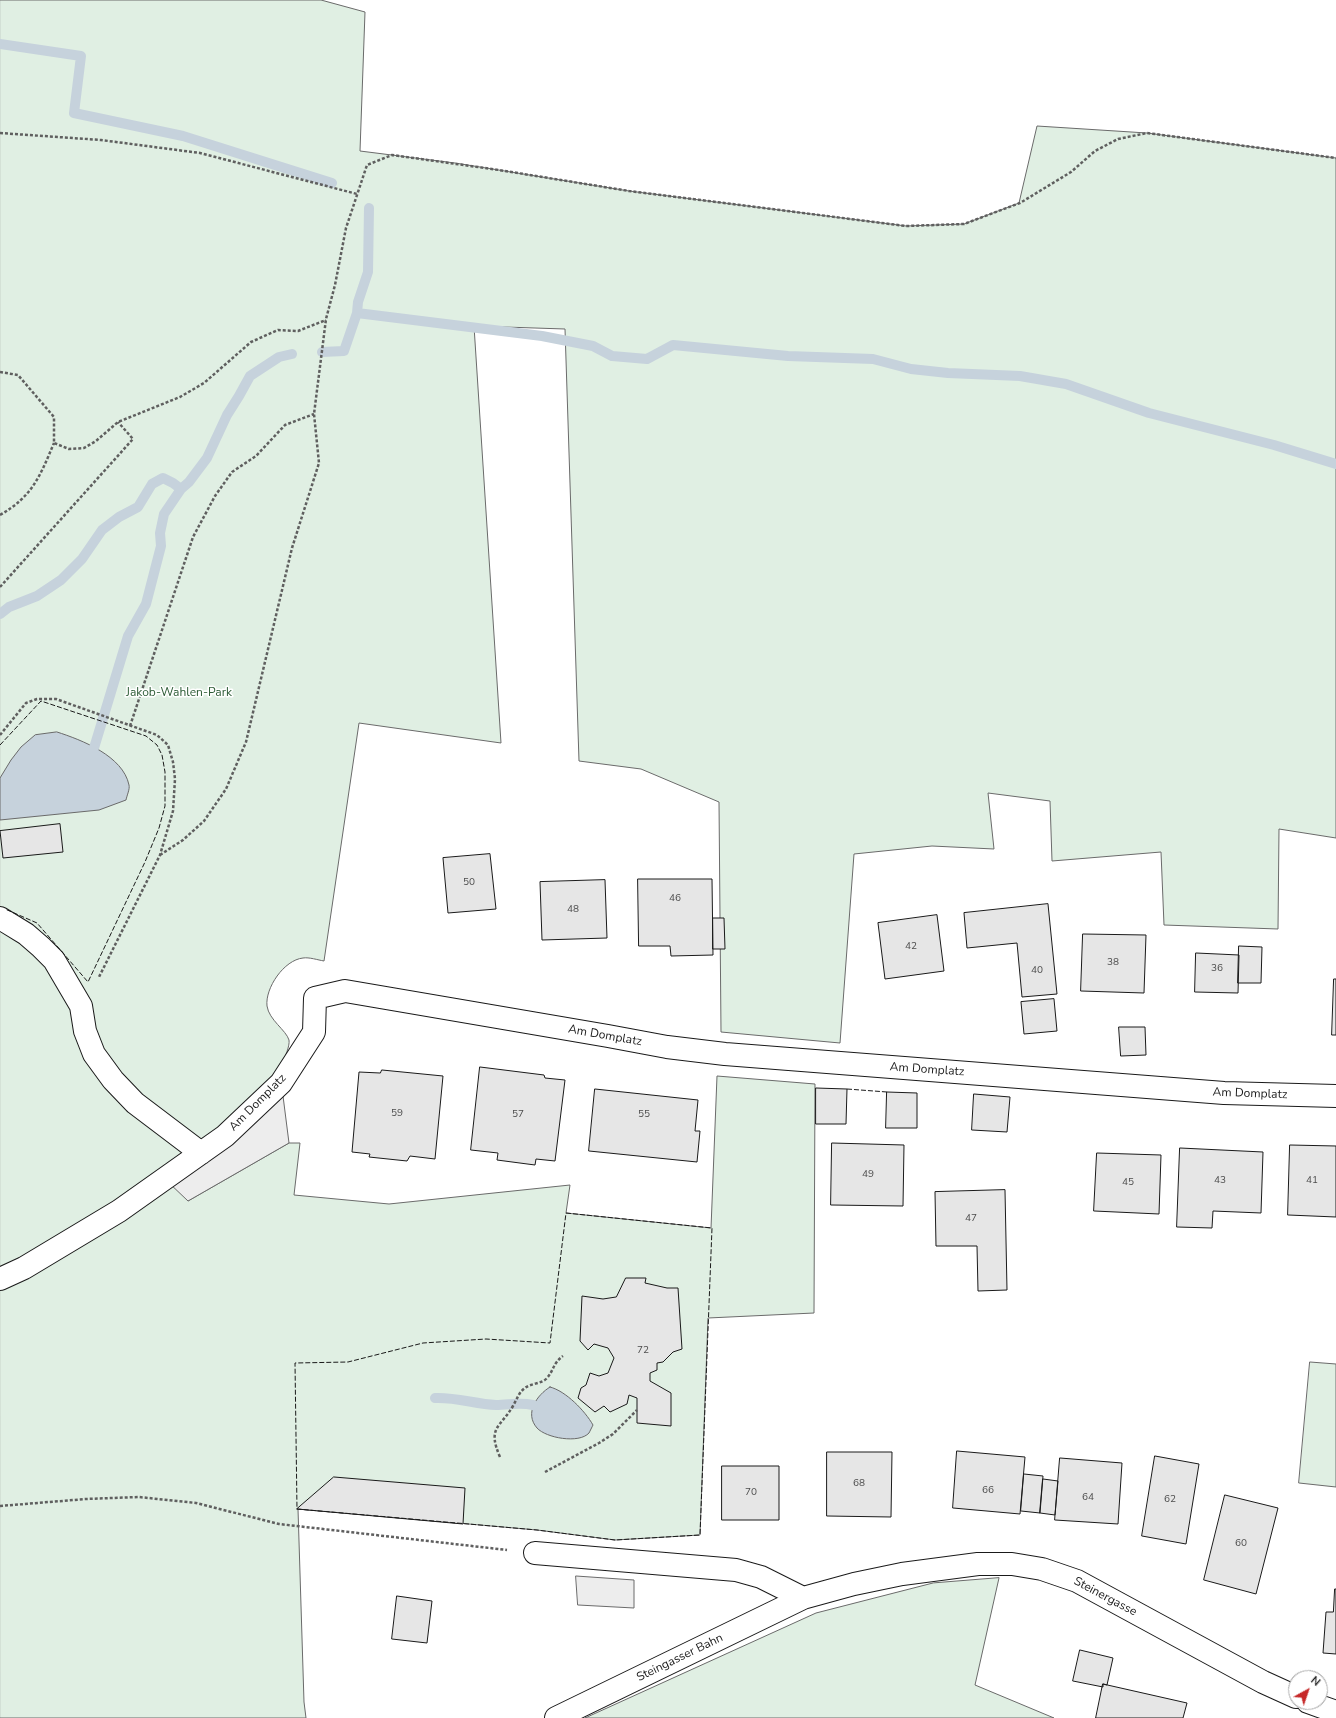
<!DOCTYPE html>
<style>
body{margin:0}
#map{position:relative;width:1336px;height:1718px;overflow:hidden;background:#fff;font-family:"Nunito Sans",sans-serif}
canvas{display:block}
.north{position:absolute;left:1288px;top:1670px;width:40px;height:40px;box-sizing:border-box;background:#fff;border:1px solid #a3a3a3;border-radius:50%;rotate:40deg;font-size:11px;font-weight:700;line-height:16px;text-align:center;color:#1a1a1a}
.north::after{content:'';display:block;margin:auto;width:14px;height:18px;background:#c62828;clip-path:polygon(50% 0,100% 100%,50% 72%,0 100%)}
</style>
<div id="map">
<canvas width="1336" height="1718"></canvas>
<div class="north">N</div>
</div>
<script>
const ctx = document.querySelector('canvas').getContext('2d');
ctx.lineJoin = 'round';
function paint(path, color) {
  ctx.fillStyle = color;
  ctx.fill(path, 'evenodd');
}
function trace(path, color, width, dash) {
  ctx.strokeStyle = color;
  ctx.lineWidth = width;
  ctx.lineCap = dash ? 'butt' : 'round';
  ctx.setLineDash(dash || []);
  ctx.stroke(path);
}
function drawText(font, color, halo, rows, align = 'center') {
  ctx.font = font + ' "Nunito Sans",sans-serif';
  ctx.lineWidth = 3;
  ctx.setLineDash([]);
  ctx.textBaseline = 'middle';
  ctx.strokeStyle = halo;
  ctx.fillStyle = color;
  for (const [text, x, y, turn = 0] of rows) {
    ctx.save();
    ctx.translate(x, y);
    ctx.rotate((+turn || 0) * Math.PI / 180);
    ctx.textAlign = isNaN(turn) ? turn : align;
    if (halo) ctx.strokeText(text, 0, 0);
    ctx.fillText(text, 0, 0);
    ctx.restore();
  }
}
const green = new Path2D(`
 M0,0H321L365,12L360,151L455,163L629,191L906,226L964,224L1019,203L1037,126L1147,133L1336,158V838L1279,829L1278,929L1164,925L1161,852L1052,861L1050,801L988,793L994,849L932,846L854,854L840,1043L721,1032L719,802L641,769L579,761L565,329L474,326L501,743L359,723L324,961C318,960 309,957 303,958C284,960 265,988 267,1006C269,1020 286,1030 289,1040C290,1046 285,1056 283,1063L188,1201L289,1143H300L294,1195L389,1204L570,1185L566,1213L711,1228L717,1076L815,1084L814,1313L708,1318L700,1535L615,1540L537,1530L298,1509L304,1702L306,1718H0Z
 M1310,1362L1336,1364V1487L1299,1483Z
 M999,1578L975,1685L1054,1718H585L816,1613L933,1583Z`);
const parking = new Path2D(`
 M282,1088L289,1143L188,1201L167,1181Z
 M576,1576L634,1580V1608L578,1605Z`);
const water = new Path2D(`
 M57,732C82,740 123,756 129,785C130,789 127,795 126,800L99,810L0,820V778L11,760L21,747L35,735Z
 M550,1387C566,1391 585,1411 593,1425C592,1427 590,1431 589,1433C579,1444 546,1438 537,1428C524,1413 537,1395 550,1387Z`);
const stream = new Path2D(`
 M0,44L81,56L74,113L183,136L332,183
 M357,313L542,336L593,346L612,356L647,359L673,345L788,356L873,359L911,369L948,373L1020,376L1066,384L1149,413L1274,445L1336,464
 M322,352L344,351L357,313L358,302L368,272L369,208
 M0,614L9,607L37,596L61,580L82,559L102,530L119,517L138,507L152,484L163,478L173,483L181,489L189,482L207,458L227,415L239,396L250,376L279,357L292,354
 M94,748L128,636L146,604L161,546L160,533L164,514L181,489
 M435,1398C456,1397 475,1404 496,1405C509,1405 519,1402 533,1405`);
const building = new Path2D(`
 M60,824L63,852L3,858L0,831Z
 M490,854L496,909L448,913L443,858Z
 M638,879H712L713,955L671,956L670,946H639Z
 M605,880L607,938L542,940L540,882Z
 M1048,904L1057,994L1022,997L1017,943L967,948L964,913Z
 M937,915L944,971L885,979L878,923Z
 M713,918H724L725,949H713Z
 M1083,934L1146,935L1144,993L1081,991Z
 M1239,946L1262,947L1261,983H1238Z
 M1196,953L1239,955L1238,993L1195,992Z
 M1334,979H1336V1035H1332Z
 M1054,999L1057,1031L1024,1034L1021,1002Z
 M1119,1027H1145L1146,1055L1121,1056Z
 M480,1067L544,1075L545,1078L565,1080L555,1161L536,1159L535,1165L497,1160L498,1153L471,1150Z
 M382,1070L443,1076L435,1159L410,1156L407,1161L369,1157L370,1154L352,1152L359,1072L380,1073Z
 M816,1088L847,1089L846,1124H816Z
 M595,1089L698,1100L695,1131H700L697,1162L589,1151Z
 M887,1092L917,1093V1128H886Z
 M974,1094L1010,1097L1007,1132L972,1130Z
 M832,1143L904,1145L903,1206L831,1205Z
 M1290,1145L1336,1146V1217L1288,1215Z
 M1180,1148L1263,1152L1261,1213L1213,1211L1212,1228L1177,1227Z
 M1097,1153L1161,1155L1159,1214L1094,1211Z
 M1005,1190L1007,1290L978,1291L977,1246H936L935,1192Z
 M626,1278H646L645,1283L667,1288H678L682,1349L673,1352L663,1362L657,1363V1370L650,1373V1381L671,1393V1426L637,1423V1398L629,1395L627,1404L610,1412L604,1406L595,1412L578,1398L581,1388L586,1385L590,1373L599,1376L608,1373L614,1358L608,1348L594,1344L588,1350L580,1341L582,1296L603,1299L616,1297Z
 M957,1451L1025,1457L1020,1514L953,1508Z
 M827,1452H892L891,1517L827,1516Z
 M1155,1456L1199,1464L1186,1544L1142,1536Z
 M1060,1458L1122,1463L1118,1524L1055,1520Z
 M722,1466H779V1520H722Z
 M1024,1474L1043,1476L1040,1513L1021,1511Z
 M334,1477L465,1488L463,1524L297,1509Z
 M1043,1479L1058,1481L1055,1515L1040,1513Z
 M1225,1495L1278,1508L1256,1594L1204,1580Z
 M1335,1589H1336V1654L1323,1653L1326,1612H1333Z
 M397,1596L432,1601L427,1643L392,1639Z
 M1080,1650L1113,1658L1107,1685L1103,1684V1687L1073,1681Z
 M1103,1684L1187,1703L1183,1718H1096Z`);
const path = new Path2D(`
 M0,133L101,140L200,153L357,194
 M0,372L18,375L54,417V443L69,449L84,448L96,441L118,422L180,397L204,383L251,342L278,330L298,331L326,320
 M0,515C33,496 40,476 54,443
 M0,587L133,439L118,422
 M130,726L193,537L215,496L232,472L256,456L285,425L314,414
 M0,735L26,703L37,699H56L157,735L168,745L173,762L175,779L173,811L160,855L99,977
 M160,855L183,840L204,821L226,789L246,742L292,548L319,463L314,414L326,319L335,285L346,228L367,165L392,155L499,170L629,191L906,226L964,224L1020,203L1071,172L1095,151L1118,139L1147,133L1336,158
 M500,1457C487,1427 500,1428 513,1406C517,1399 519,1392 525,1388C531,1383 542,1384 547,1378C554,1370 553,1363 563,1356
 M545,1472L599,1443L613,1434L637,1410
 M0,1506L86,1499L139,1497L196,1503L279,1524L507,1550`);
const minor = new Path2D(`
 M0,918L26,934L41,947L54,960L81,1006L85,1031L94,1054L113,1080L135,1103L201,1153
 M0,1279L24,1268L119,1211L225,1136L281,1083L314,1032L315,998L345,991L608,1036L667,1047L725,1054L1224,1093L1336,1096
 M535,1553L736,1570L761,1577L803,1598
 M1308,1702L1336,1712
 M556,1718L803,1598L854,1584L902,1574L978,1564H1012L1042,1569L1077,1581L1263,1682L1296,1697`);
const fence = new Path2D(`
 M0,745L41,701L146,736L157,745L162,755L165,772V806L159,828L145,862L88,982L37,923L5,909
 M847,1089L887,1092
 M566,1213L712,1228L700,1535L615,1540L537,1530L297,1509L295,1363L348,1362L423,1343L486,1339L550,1343Z`);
const numberNames = [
 ["50",469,883],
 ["46",675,899],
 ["48",573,910],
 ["42",911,947],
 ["38",1113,963],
 ["36",1217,969],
 ["40",1037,971],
 ["59",397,1114],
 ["57",518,1115],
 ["55",644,1115],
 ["49",868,1175],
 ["43",1220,1181],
 ["41",1312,1181],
 ["45",1128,1183],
 ["47",971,1219],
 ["72",643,1351],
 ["68",859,1484],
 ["66",988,1491],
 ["70",751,1493],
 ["64",1088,1498],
 ["62",1170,1500],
 ["60",1241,1544]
];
const parkNames = [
 ["Jakob-Wahlen-Park",179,693]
];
const streetNames = [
 ["Am Domplatz",605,1036,10],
 ["Am Domplatz",927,1070,4],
 ["Am Domplatz",1250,1094,2],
 ["Am Domplatz",258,1103,-45],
 ["Steinergasse",1105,1597,28],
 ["Steingasser Bahn",680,1658,-26]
];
paint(green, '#e0efe3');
trace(green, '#6a6a6a', 1);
paint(parking, '#ededed');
trace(parking, '#6a6a6a', 1);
paint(water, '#c6d2dc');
trace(water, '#6a6a6a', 1);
trace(stream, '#c6d2dc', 10);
paint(building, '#e6e6e6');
trace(building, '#1a1a1a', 1);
trace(minor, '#1a1a1a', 24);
trace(path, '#5f5f5f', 2.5, [3, 2]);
trace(minor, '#fff', 22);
trace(fence, '#1a1a1a', 1, [5, 2]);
drawText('10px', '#4d4d4d', null, numberNames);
drawText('12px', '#2b5a34', '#fff', parkNames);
drawText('12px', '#1a1a1a', '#fff', streetNames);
</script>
